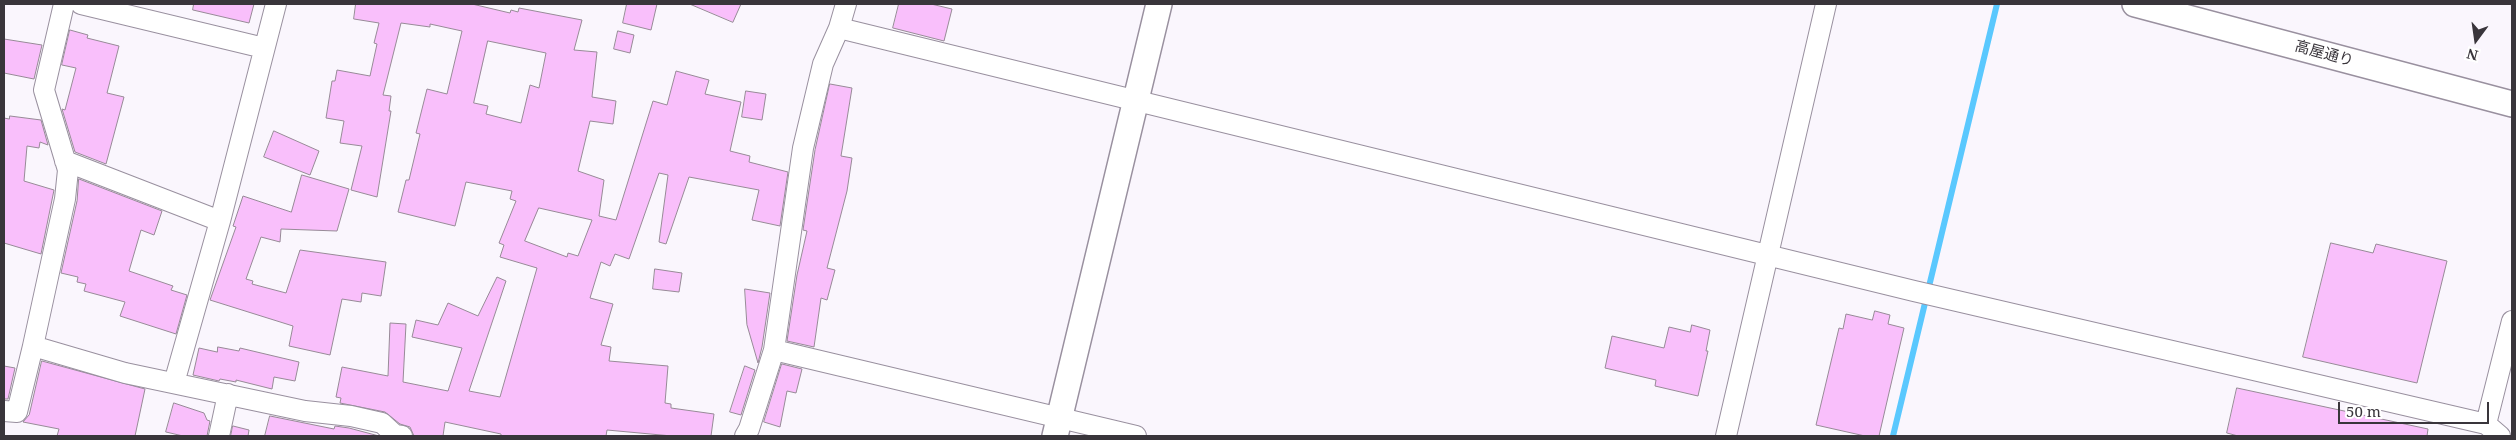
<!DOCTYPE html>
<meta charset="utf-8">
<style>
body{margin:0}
#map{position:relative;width:2516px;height:440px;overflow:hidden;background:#faf6fd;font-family:"Noto Serif",serif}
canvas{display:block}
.frame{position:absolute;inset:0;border:5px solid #39353b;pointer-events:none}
.north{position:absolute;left:2451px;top:15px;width:50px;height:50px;-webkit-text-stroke:4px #fff;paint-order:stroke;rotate:194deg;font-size:14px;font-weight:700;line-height:20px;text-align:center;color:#39353b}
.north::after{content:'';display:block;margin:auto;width:18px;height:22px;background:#39353b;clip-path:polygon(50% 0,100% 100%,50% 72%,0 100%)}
.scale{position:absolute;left:2338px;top:402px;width:151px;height:22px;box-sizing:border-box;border:2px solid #39353b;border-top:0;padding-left:6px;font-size:15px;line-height:18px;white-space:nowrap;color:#39353b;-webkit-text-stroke:4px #fff;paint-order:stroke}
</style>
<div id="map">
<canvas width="2516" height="440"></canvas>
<div class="frame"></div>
<div class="north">N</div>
<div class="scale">50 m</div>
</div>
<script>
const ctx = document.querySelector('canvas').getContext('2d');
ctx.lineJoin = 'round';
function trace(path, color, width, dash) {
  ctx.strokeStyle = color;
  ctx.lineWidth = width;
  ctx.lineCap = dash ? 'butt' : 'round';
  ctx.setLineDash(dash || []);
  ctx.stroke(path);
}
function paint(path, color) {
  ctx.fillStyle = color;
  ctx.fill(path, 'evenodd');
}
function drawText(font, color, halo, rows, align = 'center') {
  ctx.font = font + ' "Noto Serif","Noto Sans JP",serif';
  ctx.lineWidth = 4;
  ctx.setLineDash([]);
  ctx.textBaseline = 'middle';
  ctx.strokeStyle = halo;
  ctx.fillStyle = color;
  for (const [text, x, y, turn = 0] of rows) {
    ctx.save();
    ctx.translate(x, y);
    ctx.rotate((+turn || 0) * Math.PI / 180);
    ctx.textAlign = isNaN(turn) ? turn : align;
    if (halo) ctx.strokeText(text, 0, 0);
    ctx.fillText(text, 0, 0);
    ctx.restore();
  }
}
const stream = new Path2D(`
 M1893,436L1997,4`);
const building = new Path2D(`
 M194,4H254L249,23L193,10Z
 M356,4H472L510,13L511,10L518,12L519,8L582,20L574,50L597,52L592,97L616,101L613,124L590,121L578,171L604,180L599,216L616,220L653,101L667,105L676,71L709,80L705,94L741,102L730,151L750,156L749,162L788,172L780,226L752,220L759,190L689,177L666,244L659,242L668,175L659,173L629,259L615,254L610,266L601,262L590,298L613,304L601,345L611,347L609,361L668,366L665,403L671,404V408L714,414L711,436H672L607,430L606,436H501V434L445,422L443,436H414L410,427L400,424L385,412L340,403L341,398L336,397L342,367L388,376L390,323L406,324L403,382L448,391L462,348L412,337L416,320L438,325L448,303L478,316L497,277L506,281L469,391L500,397L537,268L500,257L504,245L499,243L516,201L510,199L512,191L466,182L455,226L398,212L406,180H409L420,134L416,133L427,89L447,94L462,31L430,24V27L401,23L383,95L391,96L389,111H391L377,197L351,190L362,146L340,143L344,121L326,118L332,81H335L337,70L370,76L377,44L374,43L379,23L354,19ZM488,41L546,53L539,88L530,85L521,123L486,114L488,106L474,103ZM539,208L592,220L578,256L568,253L567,257L525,241Z
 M627,4H657L651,30L623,23Z
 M690,4H741L733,22Z
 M899,4H931L952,9L944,41L893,28Z
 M70,30L88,35L87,38L119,46L107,93L124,97L106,164L75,152L62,109L65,110L76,68L62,65Z
 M618,31L634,35L630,53L614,49Z
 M4,39L42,45L34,79L4,73Z
 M830,84L852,88L841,156L852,158L847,191L827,268L835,270L827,300L821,298L814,347L787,341L797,275L807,231L803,230L815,150Z
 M746,91L766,94L762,120L742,117Z
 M10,116L41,120L48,145L40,142L39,148L27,146L24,181L54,190L41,254L4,243V118L9,119Z
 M274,131L319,151L310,175L264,157Z
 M302,175L349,189L337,231L281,229L280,242L261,237L246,279L253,281L252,284L286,293L300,250L386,262L381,296L362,293L361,302L342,299L330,355L289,346L293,326L210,300L236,227L233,226L243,196L291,212Z
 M79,179L162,211L154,235L141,230L129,271L173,286L171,290L187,295L176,334L120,316L125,302L84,291L86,284L77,282L78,277L61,273L77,201Z
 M2331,243L2373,253L2376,244L2447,261L2417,383L2303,357Z
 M655,269L682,273L679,292L653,289Z
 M745,289L770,293L762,347L758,363L747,325Z
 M1875,311L1890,315L1888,324L1904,328L1879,436H1865L1816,425L1839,328L1843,329L1846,314L1872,320Z
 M1692,325L1710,330L1706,351H1708L1698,396L1655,386L1656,380L1605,368L1612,336L1664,348L1669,327L1690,332Z
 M218,347L239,351L240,348L299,362L295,381L274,377L272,389L236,380V382L220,379L219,381L193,375L199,348L217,352Z
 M42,361L145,389L135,436H57L59,429L23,422L29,415Z
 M782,364L802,369L796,393L787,391L780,427L764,422Z
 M4,366L15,368L8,399H4Z
 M745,366L755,370L741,415L730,412Z
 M2237,388L2428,429L2427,436H2238L2227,433Z
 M174,403L204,413L207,420L210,421L207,436H183L166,432Z
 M270,416L334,429L335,426L349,428L379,436H265Z
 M233,426L249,430L248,436H231Z`);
const minor = new Path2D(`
 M81,4L264,48
 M839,28L1914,291L2486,424L2500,436
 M65,161L220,221
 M33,346L65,199L68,170L44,90L64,4
 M774,350L1136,436
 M174,383L220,221L276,4
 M4,411L17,412L33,346L125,373L305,411L351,416L382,423L395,435L402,436
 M2486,424L2512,321
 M219,436L228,394
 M745,436L749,429L774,350L803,148L823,64L839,28L846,4
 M1726,436L1826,4`);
const tertiary = new Path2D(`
 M2135,4L2512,104
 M1055,436L1159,4`);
const streetNames = [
 ["高屋通り",2324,54,15]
];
trace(stream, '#5ac8fe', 6);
paint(building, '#f9bffb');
trace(building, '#978a97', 1);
trace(minor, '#99909f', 22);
trace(tertiary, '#99909f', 28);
trace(minor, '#fff', 20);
trace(tertiary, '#fff', 25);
drawText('15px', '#39353b', '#fff', streetNames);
</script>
